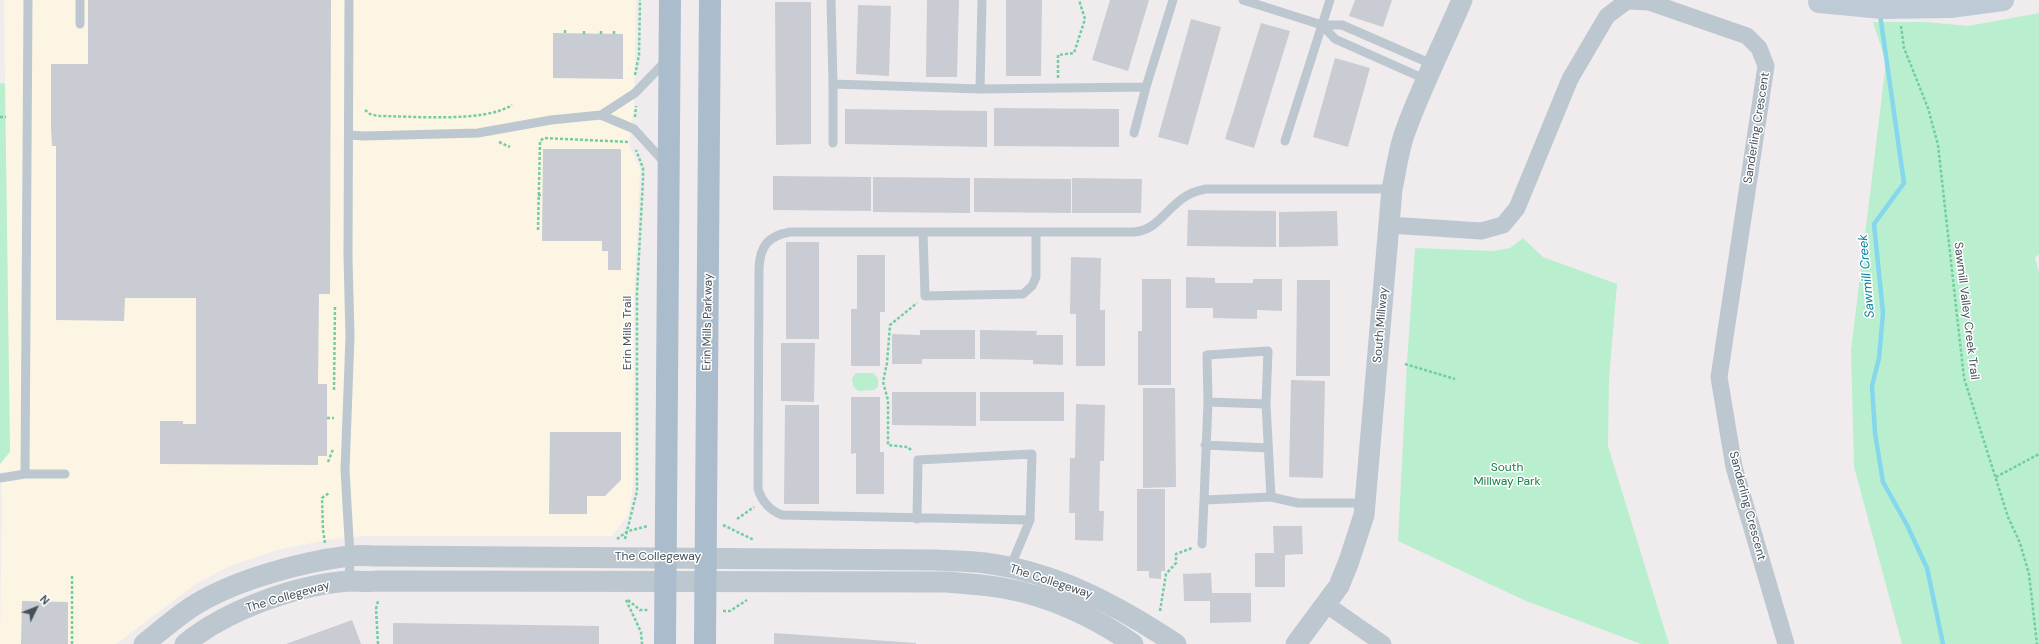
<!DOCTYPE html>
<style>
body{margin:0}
#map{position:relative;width:2039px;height:644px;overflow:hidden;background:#f0eced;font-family:"DM Sans",sans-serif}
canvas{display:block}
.north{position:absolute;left:16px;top:588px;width:40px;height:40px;-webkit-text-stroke:3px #fff;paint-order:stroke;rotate:47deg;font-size:11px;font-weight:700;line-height:16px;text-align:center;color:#45505a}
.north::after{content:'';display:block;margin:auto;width:14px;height:18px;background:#45505a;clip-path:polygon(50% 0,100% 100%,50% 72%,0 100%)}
</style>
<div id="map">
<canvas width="2039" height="644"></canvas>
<div class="north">N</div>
</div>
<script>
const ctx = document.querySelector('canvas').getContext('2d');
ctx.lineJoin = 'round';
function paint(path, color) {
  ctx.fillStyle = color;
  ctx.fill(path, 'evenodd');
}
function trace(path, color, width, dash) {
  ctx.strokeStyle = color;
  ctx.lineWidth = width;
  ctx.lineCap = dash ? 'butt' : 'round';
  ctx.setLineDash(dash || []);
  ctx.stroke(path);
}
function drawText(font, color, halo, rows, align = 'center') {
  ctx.font = font + ' "DM Sans",sans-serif';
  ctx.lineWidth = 3;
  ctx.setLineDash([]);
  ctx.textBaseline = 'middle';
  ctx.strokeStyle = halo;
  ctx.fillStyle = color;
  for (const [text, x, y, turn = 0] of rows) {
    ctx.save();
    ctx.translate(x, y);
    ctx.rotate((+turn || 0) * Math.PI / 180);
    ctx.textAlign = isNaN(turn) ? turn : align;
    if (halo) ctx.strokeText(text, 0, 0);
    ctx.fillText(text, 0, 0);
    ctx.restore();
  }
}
const commercial = new Path2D(`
 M4,0H636L634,106L629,145L640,169L634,302L633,486L628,515L612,536H363L326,540L277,550L230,566L197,583L116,644H0L2,501L0,464L10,451Z`);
const green = new Path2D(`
 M2039,13V254L2035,258L2039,273V644H1902L1854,467L1851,350L1886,62L1873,22H1926L1968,26Z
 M0,83L5,84L10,452L0,464Z
 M1523,238L1543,257L1617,284L1609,379L1608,446L1669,644H1641L1526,601L1398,541L1407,361L1415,248L1493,251L1510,248Z
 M856,373H873L878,378V387L874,390L858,391L853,386L852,378Z`);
const stream = new Path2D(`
 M1880,14L1904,183L1874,224L1883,313L1879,358L1872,386L1875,433L1883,482L1907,525L1927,568L1943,644`);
const building = new Path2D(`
 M88,0H331L330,294H319L318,384H327V456H318V465L160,464V421H183V424H196V298H125L124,321L56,320V146H52L51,127V64H88Z
 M927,0H959L957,77H926Z
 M1006,0H1042L1041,76H1006Z
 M1110,0H1149L1128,71L1092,60Z
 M1355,0H1392L1383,27L1349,16Z
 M775,2H811V144L776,145Z
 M858,5L891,6L889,76L856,74Z
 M1191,19L1221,27L1188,145L1158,137Z
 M1261,23L1290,31L1254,148L1225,139Z
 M553,33L623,34V79L553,78Z
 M1335,58L1370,68L1348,147L1313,137Z
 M994,108L1119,109V147L994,146Z
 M845,109L987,111V147L845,144Z
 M543,149H621V270H608V251H602V241H542Z
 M773,176L871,177V211L773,210Z
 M873,177L970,178V213L873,212Z
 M974,178L1071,179V213L974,212Z
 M1072,178L1142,179L1141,213H1072Z
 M1188,210L1276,211V247L1187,246Z
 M1337,211L1338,246L1279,247V212Z
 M786,242H819V339H786Z
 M857,255H885V312H880V366H851V309H857Z
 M1071,257L1101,258L1100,310H1105V366H1076V314H1070Z
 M1186,277L1215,278V283H1253V279H1282V311L1257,310V319L1213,318V308H1186Z
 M1142,279H1171V385H1138V331H1142Z
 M1297,280H1330V376H1296Z
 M920,330H975V359H922V364H892V334L920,335Z
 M980,330L1037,331L1036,335H1063V365L1033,364V360L980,359Z
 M781,343H815L814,402L781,401Z
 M1291,380L1325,381L1323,478L1289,477Z
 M1143,388H1175L1176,487L1143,488Z
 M892,392H976V426L892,425Z
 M980,392H1064V421H980Z
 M851,397H880V452H884V494H856V453L851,454Z
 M1076,404L1105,405L1104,461H1100L1099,511H1104L1103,541L1075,540V513H1069L1070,458H1075Z
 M785,405H819V504H784Z
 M550,432H621V480L605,496H587V514H549Z
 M1137,489H1165V571H1161V579L1149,578V571H1137Z
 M1273,526H1302L1303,554L1285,555V587H1255V553H1274Z
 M1211,573L1212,593H1251V622L1210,623V601H1184L1183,574Z
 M22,601L68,602V644H21Z
 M352,620L361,644H286Z
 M393,623L599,626V644H393Z
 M774,633L916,643V644H774Z`);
const path = new Path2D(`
 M1901,26L1904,48L1928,108L1938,145L1964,378L2008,517L2020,543L2029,574L2037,644
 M584,31V34
 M614,31V34
 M565,33V30
 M601,34V31
 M635,75L639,55L640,0
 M1058,78V55L1074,53L1085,19L1079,0
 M365,110L370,114L378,116C412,116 484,123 512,105
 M0,117H6
 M635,117L636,106
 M499,142L510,147
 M538,195H542
 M538,230L540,141L544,138L629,142
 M1405,364L1455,379
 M334,390L335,305
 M327,418H334
 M911,450L908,447L888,445V400L883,382L887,363L890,325L917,303
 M328,462L333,449
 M1996,477L2039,454
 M737,519L754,507
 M723,525L754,540
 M617,539L628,531L648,526
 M625,539L637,491V293L643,179V168L636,150
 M325,543L323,530L322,498L329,493
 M626,600L641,632L642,644
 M628,600L640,610H648
 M723,611H730L747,600
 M1160,611L1166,574L1176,563V554L1192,548
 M72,644V574
 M378,644L376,609L378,601`);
const service = new Path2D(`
 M80,0V24
 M349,0L348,257L350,337L345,470L350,556L349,581
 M831,0L833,84L980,89
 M982,0L980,89L1146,87L1173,0
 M1243,0L1322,25H1342L1434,65
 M1322,25L1335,39L1427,80
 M833,84V143
 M601,115L634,129L665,163
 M1134,133L1146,87
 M349,135L364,136L478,133L551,120L601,115L635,93L666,61
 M1285,141L1330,0
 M923,232L925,296L1023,294L1032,286L1036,277V233
 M1208,402L1266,404
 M1205,445L1268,448
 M25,474L28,0
 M0,478L25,474H65
 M1271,497L1266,404L1268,351L1207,355L1208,402L1204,500L1271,497L1298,503H1366
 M917,519L918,460L1032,454L1030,520
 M1202,544L1204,500
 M1010,568L1030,520L782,515C769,510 762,502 758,489L759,268C760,246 768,236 790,232H1134C1159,230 1167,206 1188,195C1193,192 1200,190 1206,189H1392`);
const minor = new Path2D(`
 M1389,225L1481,231L1503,225L1517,208L1570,79L1607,16L1627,1L1649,2L1747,36L1759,48L1766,66L1719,377L1734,467L1786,644
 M1327,605L1383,644`);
const tertiary = new Path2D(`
 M144,644C159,632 174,619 190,608C231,581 300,562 349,556C359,555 370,556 380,556L936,560C952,561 969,561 985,563C1056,572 1117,605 1176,644
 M185,644C226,610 296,585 349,581C359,581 369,582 380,581L948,582C966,584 985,585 1003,588C1049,596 1095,617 1133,644
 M1296,644L1339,586L1349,561L1364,515L1392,189C1396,171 1398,153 1404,135C1420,89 1443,45 1462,0`);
const secondary = new Path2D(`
 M1950,7L2003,0`);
const primary = new Path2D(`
 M665,644L670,0
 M705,644L710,0`);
const secondaryBridge = new Path2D(`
 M1819,2L1882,8L1950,7`);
const streetNames = [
 ["Sanderling Crescent",1757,128,-81],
 ["Sawmill Valley Creek Trail",1966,311,83],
 ["Erin Mills Parkway",708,322,-89],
 ["South Millway",1381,325,-85],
 ["Erin Mills Trail",628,333,-90],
 ["Sanderling Crescent",1747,506,75],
 ["The Collegeway",658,557],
 ["The Collegeway",1051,582,18],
 ["The Collegeway",288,597,-16]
];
const parkNames = [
 ["South",1507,468],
 ["Millway Park",1507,482]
];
const waterNames = [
 ["Sawmill Creek",1867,276,-95]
];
paint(commercial, '#fcf5e4');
paint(green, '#b9efce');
trace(stream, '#85d7ed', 4.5);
paint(building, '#c9ccd2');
trace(path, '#70cea0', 2.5, [3, 2]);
trace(service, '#bdc7d0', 9);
trace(minor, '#bdc7d0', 17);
trace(tertiary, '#bdc7d0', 21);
trace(secondary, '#bfcad7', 22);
trace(primary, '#abbccd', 22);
trace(secondaryBridge, '#bfcad7', 22);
drawText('12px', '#45505a', '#fff', streetNames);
drawText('12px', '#147d49', '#fff', parkNames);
drawText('italic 13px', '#0981a1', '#fff', waterNames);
</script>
